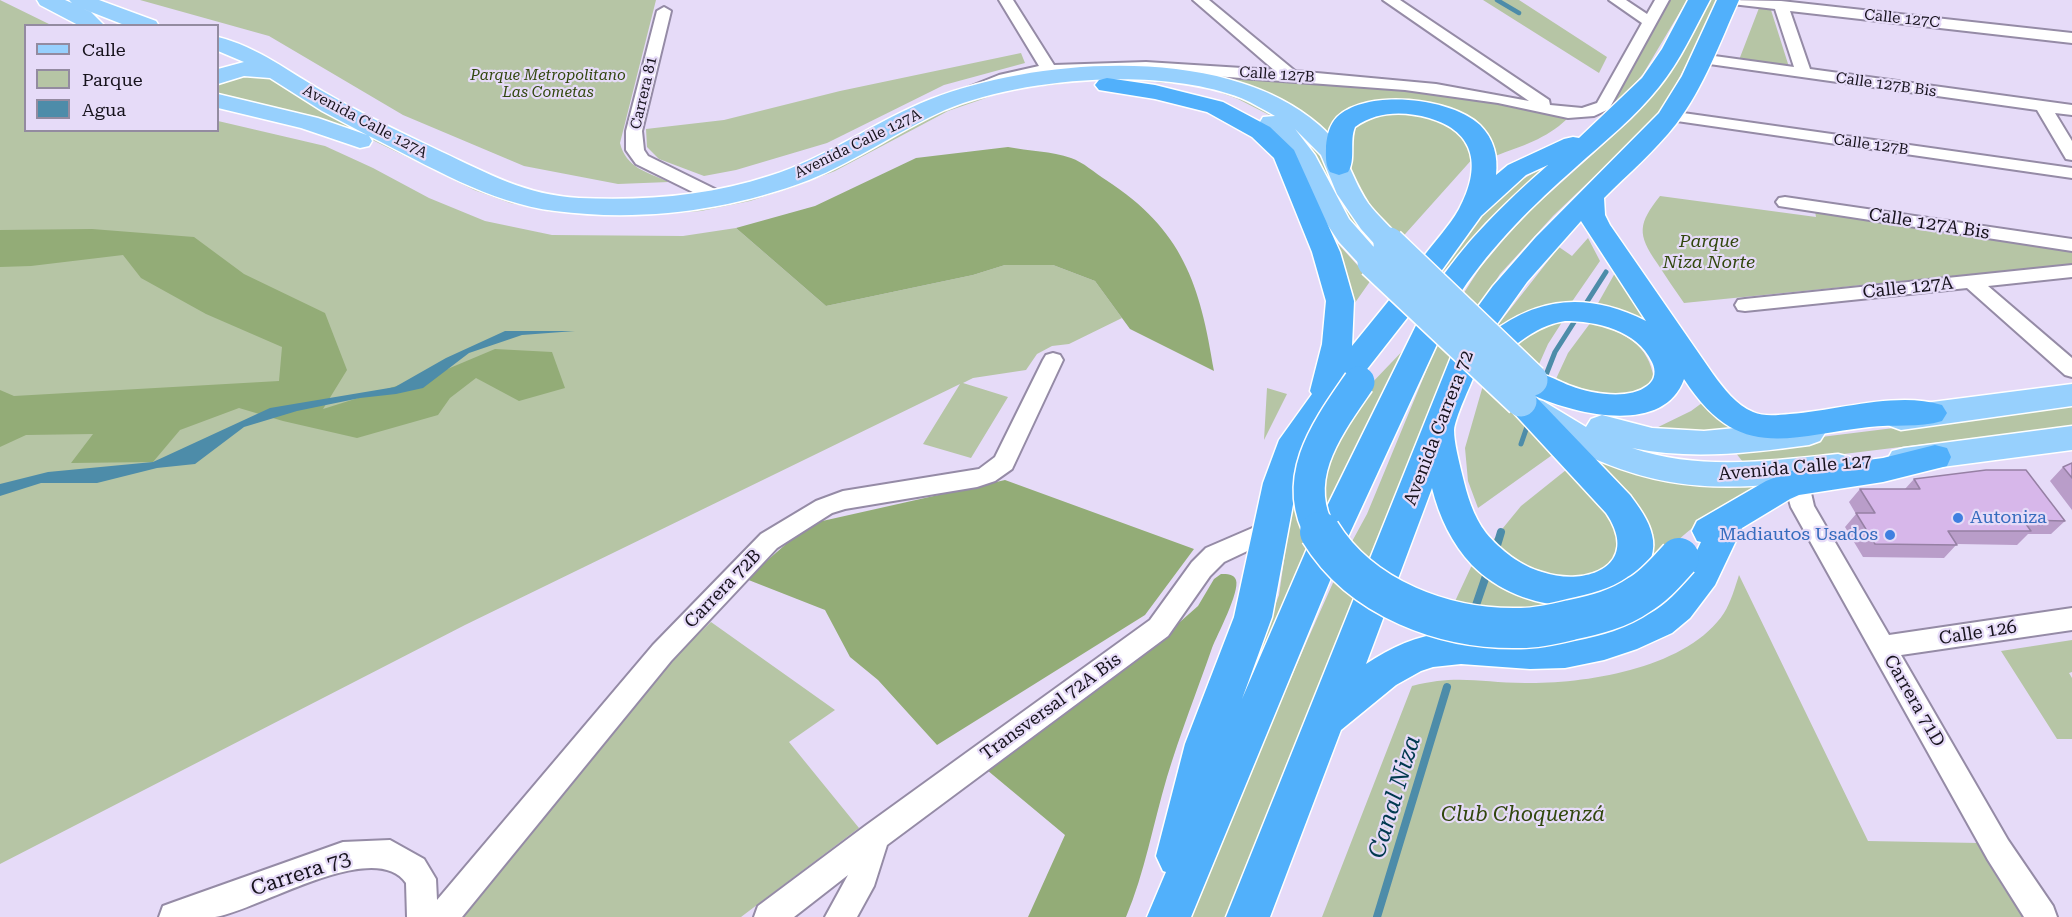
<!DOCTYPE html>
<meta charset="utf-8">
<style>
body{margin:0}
#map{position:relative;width:2072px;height:917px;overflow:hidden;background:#e6dbf8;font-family:"Roboto Serif",serif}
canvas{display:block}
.legend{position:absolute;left:24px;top:24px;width:195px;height:108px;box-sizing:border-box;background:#e6dbf8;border:2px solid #938ba0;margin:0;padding:8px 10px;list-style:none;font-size:18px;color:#17131d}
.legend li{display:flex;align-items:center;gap:12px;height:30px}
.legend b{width:30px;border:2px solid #938ba0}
</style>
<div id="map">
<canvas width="2072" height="917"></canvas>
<ul class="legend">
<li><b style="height:8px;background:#97d0fd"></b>Calle</li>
<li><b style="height:16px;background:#b6c5a5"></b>Parque</li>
<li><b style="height:16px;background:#4d8ca9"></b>Agua</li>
</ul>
</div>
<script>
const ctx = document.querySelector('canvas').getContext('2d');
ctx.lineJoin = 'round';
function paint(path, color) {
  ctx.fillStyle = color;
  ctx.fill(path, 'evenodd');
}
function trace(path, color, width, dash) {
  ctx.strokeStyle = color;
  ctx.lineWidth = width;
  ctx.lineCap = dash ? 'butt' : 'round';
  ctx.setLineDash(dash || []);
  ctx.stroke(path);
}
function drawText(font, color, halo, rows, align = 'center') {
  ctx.font = font + ' "Roboto Serif",serif';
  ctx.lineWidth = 4.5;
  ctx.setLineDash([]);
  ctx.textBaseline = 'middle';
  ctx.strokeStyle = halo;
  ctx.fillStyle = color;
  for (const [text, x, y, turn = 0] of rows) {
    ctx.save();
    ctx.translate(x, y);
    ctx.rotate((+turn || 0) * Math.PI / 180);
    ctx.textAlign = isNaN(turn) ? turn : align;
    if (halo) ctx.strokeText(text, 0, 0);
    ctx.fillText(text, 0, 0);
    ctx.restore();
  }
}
const green = new Path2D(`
 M0,0L51,25L26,26V130H218V121L325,146L373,168L429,198L485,221L552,235L683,236L736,228L826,306L973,275L1005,265H1053L1095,281L1122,318L1069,344L1052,346L1037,354L1026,370L973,378L963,383L1008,397L971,458L923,444L960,384L465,625L0,864Z
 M140,0H656L620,143C626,168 647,172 669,182L618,184L524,166L403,115L269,36Z
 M1483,0H1519L1607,57L1599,73Z
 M1668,0H1687L1643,74L1602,120L1599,118L1607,110Z
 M1707,0H1720L1667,101L1649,124L1553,216L1500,274L1483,301L1286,765L1227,917H1188L1307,641L1349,547L1367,514L1439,340L1458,302L1480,268L1506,237L1533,208L1632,119L1653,96Z
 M1759,8L1771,10L1789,67L1739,60Z
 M1021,53L1025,63L944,85L827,143L736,170L704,176L659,159L647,147L646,129L724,120L840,91Z
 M266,74L349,126L476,188L555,209L792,184L835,169L945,108L1007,88L1110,76L1190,83L1241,97L1283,118L1311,142L1385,260L1363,239L1279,120L1238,99L1213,90L1189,85L1110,78L1009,90L948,111L835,171L794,187L750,201L701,211L650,215H600L552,212L510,203L474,190L346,127L218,94V84L227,77Z
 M1208,77C1329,84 1449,89 1567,119C1546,139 1522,146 1495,156L1488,141L1391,103L1330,139Z
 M1413,111L1458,129L1475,156L1398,242L1380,228L1349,167L1351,129L1367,116Z
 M1552,163C1477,226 1417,303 1353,378L1481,214L1512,185Z
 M1660,196L1816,217L1815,211L2072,252V264L1684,303C1675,290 1666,277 1657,263C1637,234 1638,224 1660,196Z
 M1329,234L1371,280L1352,307Z
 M1588,238L1600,261L1571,303L1532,311L1497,326L1559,247L1572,256Z
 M1615,273L1663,341L1597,305Z
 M1564,319L1548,344L1536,371L1512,348L1529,332Z
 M1591,322C1624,333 1649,343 1654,380C1650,384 1644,390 1639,392C1617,400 1576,388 1555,381L1568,353Z
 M1413,340L1358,456L1310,539L1242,722L1233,717L1279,595L1294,491L1368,387Z
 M1484,382L1555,453L1478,508L1468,481L1465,448Z
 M1267,388L1287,394L1264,440Z
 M1706,400L1744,432L1650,431L1691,411Z
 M2072,406V426L1746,466L1732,448Z
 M1586,454L1719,484L1763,488C1736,503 1686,524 1670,551C1663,564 1658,595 1653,610L1443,627L1471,567L1521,506Z
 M1739,575L1868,841L1979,843L2003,887L2024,917H1322L1412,686C1458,674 1481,683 1525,683C1586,684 1688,668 1724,613C1731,602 1735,587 1739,575Z
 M711,622L835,710L789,742L859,828L741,917H457L653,677Z
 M2072,640V672L2069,673L2072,678V739H2057L2001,651Z`);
const forest = new Path2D(`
 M1008,147C1028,151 1052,151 1071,158C1083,162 1095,173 1106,180C1183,230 1200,284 1214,371L1130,329L1095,281L1053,265H1005L973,275L826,306L736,228L815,206L916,158Z
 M92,229L194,237L244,274L325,313L347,370L323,409L438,373L495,349L552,352L565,388L519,401L476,378L450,398L438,415L357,438L283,421L239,408L180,430L153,462L71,463L93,434L26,435L0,447V390L14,396L279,381L282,347L206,314L141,278L123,255L31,266L0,267V230Z
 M1005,480L1194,549L1145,615L937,745L878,680L850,657L825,610L746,579L809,524Z
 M1221,574C1227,574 1234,574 1236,580C1240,592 1217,635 1212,648C1197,691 1180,734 1167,777C1153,824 1145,872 1126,917H1028L1065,835L987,770L1155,644L1198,606L1214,579Z`);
const water = new Path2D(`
 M505,331H575L522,335L469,353L423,388L396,394L360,398L297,411L244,427L195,464L157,468L97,483H41L0,496V484L48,472L153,462L270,408L395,387L446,358Z`);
const streamFar2 = new Path2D(`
 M1497,0L1519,13`);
const streamFar1 = new Path2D(`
 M1544,380L1555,352L1606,272
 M1521,444L1529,421`);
const stream = new Path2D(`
 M1495,552L1501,532
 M1474,611L1488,570
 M1377,917L1447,687`);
const street = new Path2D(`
 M999,0H1013L1054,65L1146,62L1274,70L1193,0H1209L1295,71L1436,84L1529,101L1383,0H1400L1549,100L1550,105L1582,108L1597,103L1642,23L1609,0H1626L1647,14L1655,0H1669L1609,109L1594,116L1568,118L1498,103L1405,90L1146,71L1073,72L1038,76L1009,82L981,93H969L967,90L969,87L999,75L1039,66Z
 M1725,0L1781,1L2072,33V43L1790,11L1810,69L2072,105V115L2055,113L2072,141V160L2066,159L2037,110L1695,62L1692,59L1695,56L1700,54L1794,67L1775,9L1732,4Z
 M664,7L671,11L642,131L644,150L648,156L725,194L728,198L725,202H713L636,164L626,150V131L657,11Z
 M1669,111L2072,168V178L1663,119L1661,116Z
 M1785,197L2072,239V251L1779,206L1776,202L1779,198Z
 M2072,265V277L1988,286L2072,358V377L2065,375L1967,288L1745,311L1738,310L1735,305L1738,300L1745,299Z
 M1053,353L1060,355L1063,360L1012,469L995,481L977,487L845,509L832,513L777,548L671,661L462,917H407L406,883C374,837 257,911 215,917C197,917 177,917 159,917L163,906L174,902L343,842L390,840L424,859L436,879L437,900L653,645L761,534L816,501L843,491L979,469L995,457L1043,360L1046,355Z
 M1805,472L1813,475L1816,481L1811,493L1814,506L1889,635L2072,608V630L1901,655L2008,840L2053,906L2057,917H2024L1988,860L1791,507L1787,493L1797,475Z
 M1271,520L1279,522L1283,529L1279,536L1224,562L1210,576L1168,636L887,845L874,886L857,917H825L848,875L794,917H754L758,906L865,826L1150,620L1192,562L1206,548Z`);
const primary = new Path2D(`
 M37,0H65L72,3L69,0H99L156,21L159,26H127L81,8L91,12L105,26H80L40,5Z
 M218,37C258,47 289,72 324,92C362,114 402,133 442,152C489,174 526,195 579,198C644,201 708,196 769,176C827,158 875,121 931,99C1039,57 1227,44 1319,125C1349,151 1348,173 1368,203C1378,217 1393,228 1403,243L1399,249L1389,251L1379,249L1361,229L1337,194L1321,155L1295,129L1315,155L1349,219L1387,262L1383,268L1373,271L1363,268L1339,242L1315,206L1289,155L1260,122L1263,117L1275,116C1264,110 1253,103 1241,98C1161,67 1024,77 945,110C898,131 856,161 809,180C728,211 640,222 555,211C489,203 428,165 369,136L372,141L369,146L360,148L301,128L218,108V94L318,118L367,135L322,111L270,78L244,76L218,84V69L244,62L218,51Z
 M2072,384V406L1901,430L1890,426L1885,418L1890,410L1901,406Z
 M1532,398L1543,401L1586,427L1591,419L1602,415L1652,428L1704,431L1809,421L1820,425L1825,433L1820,441L1809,445C1750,453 1691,460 1632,448C1700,471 1768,461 1838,454L1850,457L1855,466L1850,475L1838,478C1730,490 1668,497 1567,446C1550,437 1526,426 1516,409L1521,401Z
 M2072,426V450L1904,472L1892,469L1887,460L1892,451L1904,448Z`);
const highway = new Path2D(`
 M1688,0H1710C1694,30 1680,61 1659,87C1635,117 1604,142 1576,167C1533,205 1493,244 1461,292L1348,537L1191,917H1147L1166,872L1163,871L1156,856L1185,744L1234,617L1263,483L1279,440L1312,394L1310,391L1322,344L1326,301L1312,252L1274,158L1252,137L1207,112L1155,99L1099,90L1095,85L1099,80L1107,78L1155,85L1223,102L1270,127L1294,150L1340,252L1354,301L1352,346C1375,318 1398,289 1421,260C1433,243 1449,227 1459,209C1481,168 1477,132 1429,118C1404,111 1377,111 1355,127C1349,141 1356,160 1348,172L1339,175L1330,172C1325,165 1326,155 1326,146C1327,135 1330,124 1337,117C1367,88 1452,98 1480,125C1494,139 1498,156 1496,175L1508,165L1564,139L1573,137L1579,138L1642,78L1662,49ZM1548,165C1505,203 1464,242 1433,291L1312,537L1242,699L1272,617L1297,483L1310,442L1411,313L1481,216L1526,175Z
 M1717,0H1739C1720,42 1704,87 1676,124C1655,151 1628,174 1604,198L1605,215L1610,225L1713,374C1724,389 1736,405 1753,412C1764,417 1778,415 1790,414C1837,411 1896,391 1942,405L1947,413L1942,421C1919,428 1893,424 1869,427C1785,437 1738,462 1684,379C1664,436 1575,414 1535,396L1630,495C1638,506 1649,520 1652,535C1656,550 1650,565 1641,577C1633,589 1620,595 1607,599C1561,615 1506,599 1472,565C1452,544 1439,516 1432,488L1366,664C1390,648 1417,635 1446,633C1475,630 1504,636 1533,637C1607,639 1670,612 1701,542L1697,541L1692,531L1697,521L1766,481L1794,470L1883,458L1935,445L1947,448L1951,457L1947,466L1883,482L1799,495L1790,499L1742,528L1715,585L1690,618L1672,633L1637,649L1604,660L1565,668L1530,669L1461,664L1433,667L1421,671L1396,685L1341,730L1270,917H1226L1463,327L1493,286L1536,237L1659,113L1682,76ZM1581,221L1646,321C1590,293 1540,295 1490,334L1527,282ZM1565,321C1596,321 1637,330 1652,362C1656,370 1656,380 1647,386C1629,400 1592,394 1571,386C1560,382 1549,375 1537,373C1533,372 1528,374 1524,375L1519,383L1524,391L1510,393L1505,401L1510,409L1606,513C1642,566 1586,587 1542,572C1521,566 1500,550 1486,533C1473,516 1467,495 1462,474C1459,461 1454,443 1454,430C1455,418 1470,386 1475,374L1484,371C1509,351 1532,326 1565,321Z`);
const primaryBridge = new Path2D(`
 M1389,243L1532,380
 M1373,262L1521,401`);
const highwayBridgeFar1 = new Path2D(`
 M1321,534C1289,478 1328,427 1359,382`);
const highwayBridge = new Path2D(`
 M1320,532C1361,599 1445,630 1521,628C1538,628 1555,624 1571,620C1595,615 1619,609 1639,595C1655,586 1667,571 1679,558`);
const wall = new Path2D(`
 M2072,463V510L2050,481L2063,467Z
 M1914,479L2065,521L2051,534H2028L2017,545L1957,544L1944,558L1863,557L1845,527L1856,514L1849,502L1860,489H1905Z`);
const building = new Path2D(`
 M2072,463V478L2063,467Z
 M1986,470H2026L2065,521L2023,520L2031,531H1948L1957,545L1875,544L1856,513H1875L1860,489H1920L1914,479Z`);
const markers = [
 [1958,518,6,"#3f7fe0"],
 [1890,535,6,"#3f7fe0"]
];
const farStreetnames = [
 ["Calle 127C",1902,19,6],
 ["Calle 127B",1277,75,4],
 ["Calle 127B Bis",1886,85,8],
 ["Carrera 81",644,93,-77],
 ["Avenida Calle 127A",365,122,28],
 ["Avenida Calle 127A",858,144,-26],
 ["Calle 127B",1871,145,8]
];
const farParknames = [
 ["Parque Metropolitano",548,76],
 ["Las Cometas",548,93]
];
const streetNames = [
 ["Calle 127A Bis",1929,224,9],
 ["Calle 127A",1908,288,-6],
 ["Avenida Carrera 72",1439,428,-69],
 ["Avenida Calle 127",1795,468,-5],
 ["Carrera 72B",723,589,-46],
 ["Calle 126",1978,633,-9],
 ["Carrera 71D",1914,701,60],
 ["Transversal 72A Bis",1051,707,-36]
];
const parkNames = [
 ["Parque",1709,242],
 ["Niza Norte",1709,263]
];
const shopNames = [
 ["Autoniza",1970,518],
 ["Madiautos Usados",1878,535,"right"]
];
const nearParknames = [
 ["Club Choquenzá",1523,815]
];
const nearStreetnames = [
 ["Carrera 73",301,874,-18]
];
const nearWaternames = [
 ["Canal Niza",1395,797,-73]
];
paint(green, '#b6c5a5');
paint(forest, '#93ac77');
paint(water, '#4d8ca9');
trace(streamFar2, '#4d8ca9', 4.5);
trace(streamFar1, '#4d8ca9', 5);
trace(stream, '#4d8ca9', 8);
trace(street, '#958ba6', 4);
trace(primary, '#fff', 3);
trace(highway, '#fff', 3);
paint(street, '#fff');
paint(primary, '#97d0fd');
paint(highway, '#51b0fb');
trace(primaryBridge, '#fff', 34, []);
trace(highwayBridgeFar1, '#fff', 34, []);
trace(highwayBridge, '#fff', 43, []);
trace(primaryBridge, '#97d0fd', 31);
trace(highwayBridgeFar1, '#51b0fb', 31);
trace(highwayBridge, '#51b0fb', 40);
paint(wall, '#b99dc9');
paint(building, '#d7b7ea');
trace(building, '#9680a4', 1.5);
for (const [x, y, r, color] of markers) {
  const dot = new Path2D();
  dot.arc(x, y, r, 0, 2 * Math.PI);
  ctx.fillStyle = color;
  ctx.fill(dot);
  trace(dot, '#e6dbf8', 2);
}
drawText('15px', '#17131d', '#e6dbf8', farStreetnames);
drawText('italic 15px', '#31470d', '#e6dbf8', farParknames);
drawText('18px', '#17131d', '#e6dbf8', streetNames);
drawText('italic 18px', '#31470d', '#e6dbf8', parkNames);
drawText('18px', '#366cbe', '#e6dbf8', shopNames, 'left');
drawText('italic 21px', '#31470d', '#e6dbf8', nearParknames);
drawText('21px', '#17131d', '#e6dbf8', nearStreetnames);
drawText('italic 24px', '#00394e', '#e6dbf8', nearWaternames);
</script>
